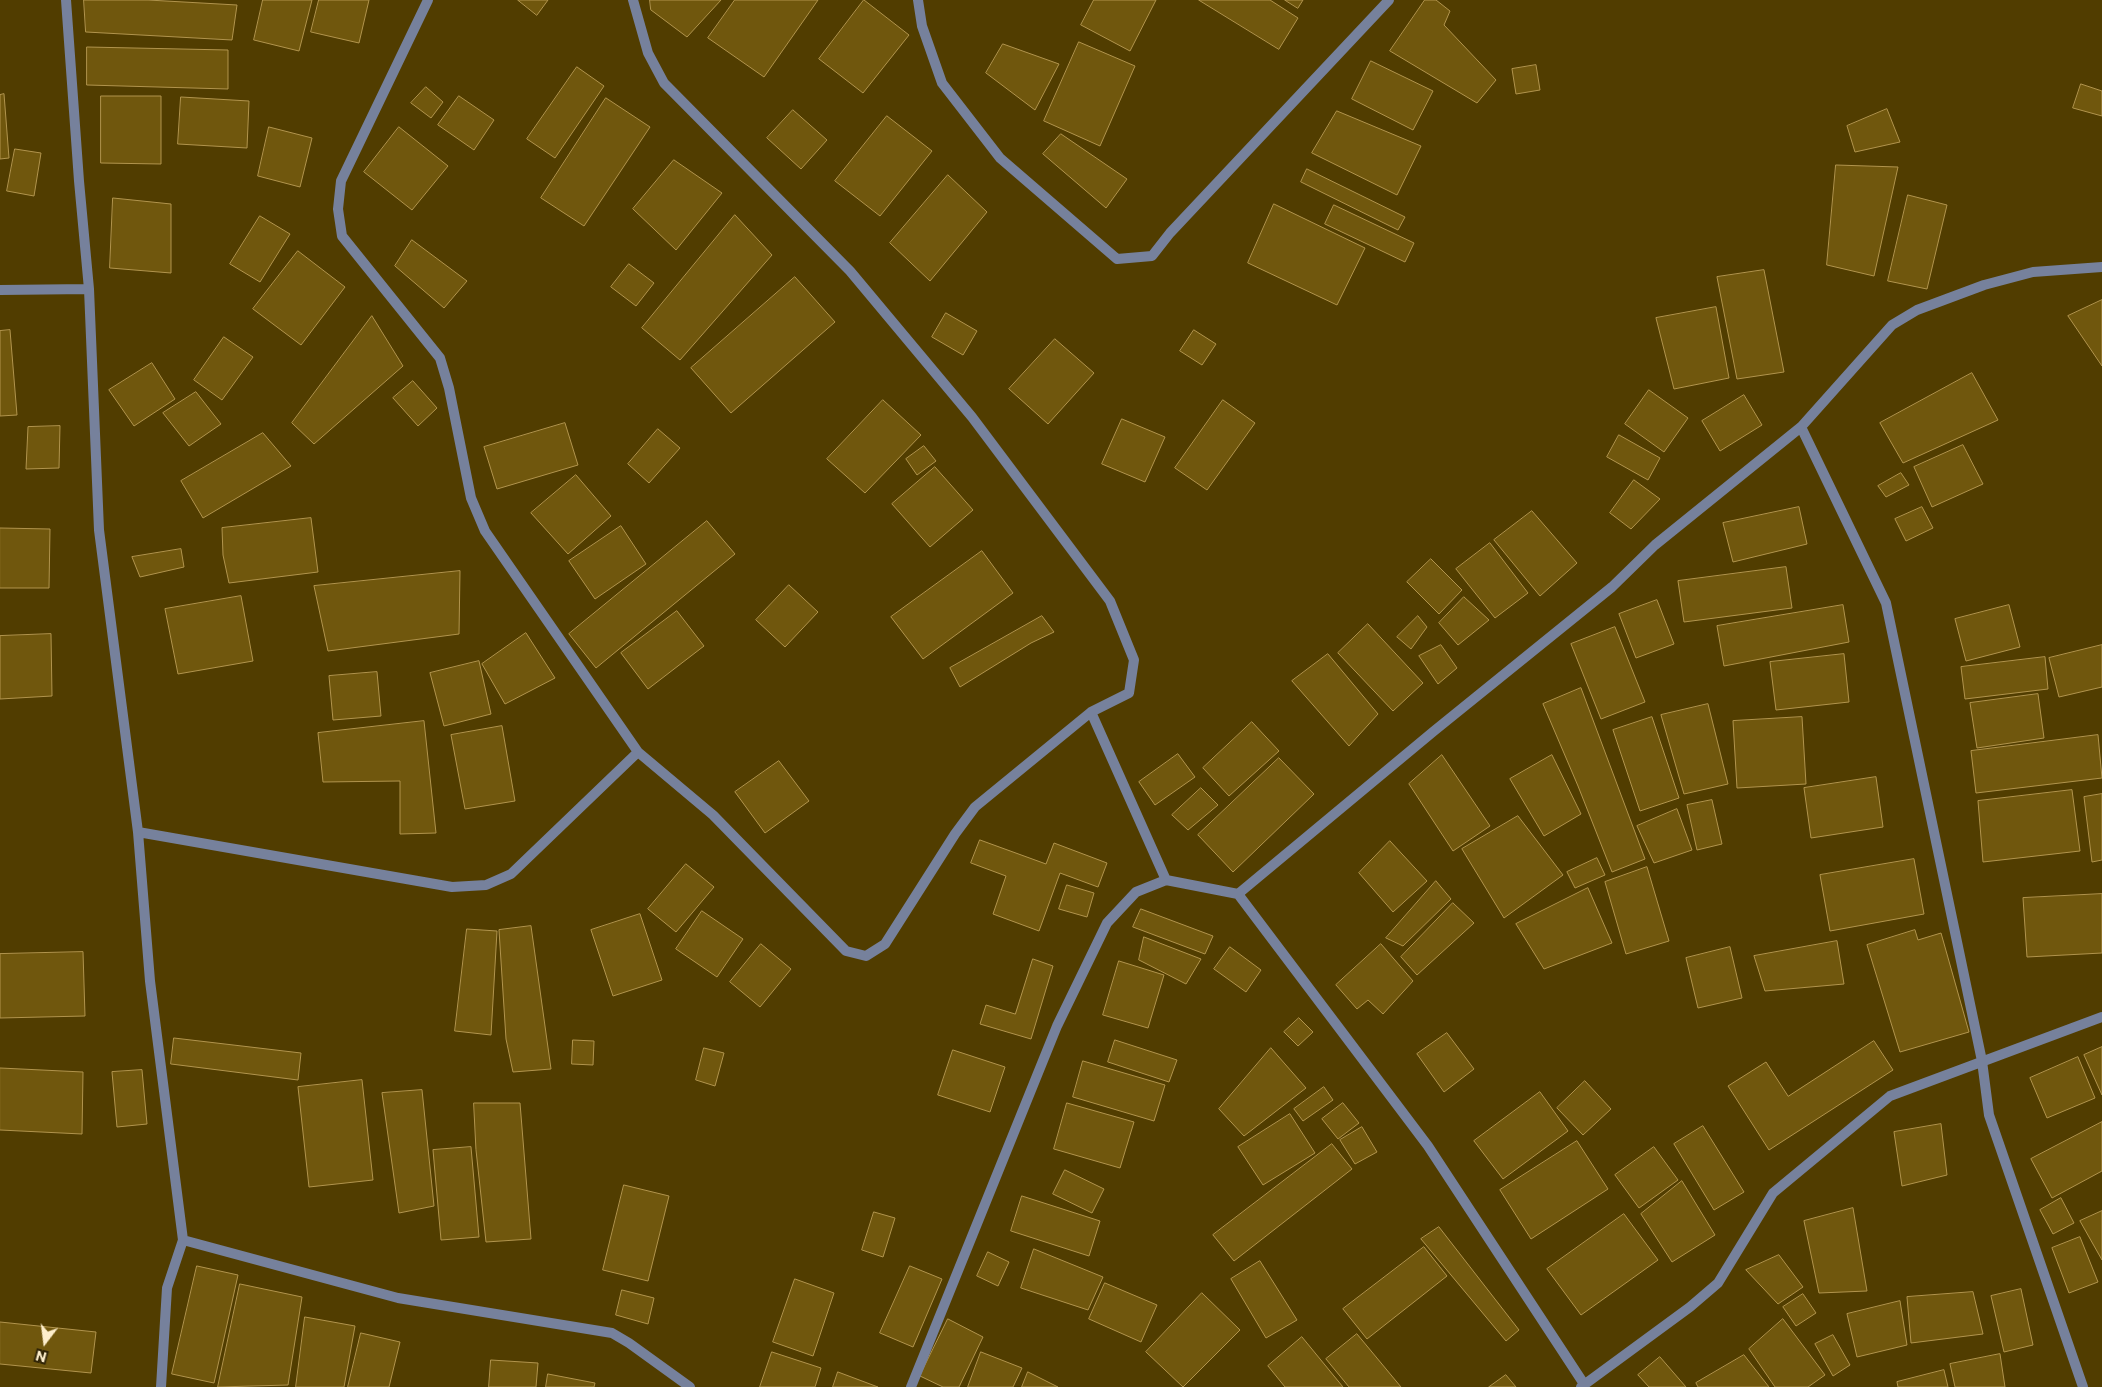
<!DOCTYPE html>
<style>
body{margin:0}
#map{position:relative;width:2102px;height:1387px;overflow:hidden;background:#513d00;font-family:Commissioner,sans-serif}
canvas{display:block}
.north{position:absolute;left:20px;top:1317px;width:50px;height:50px;-webkit-text-stroke:4px #312506;paint-order:stroke;rotate:195deg;font-size:14px;font-weight:700;line-height:20px;text-align:center;color:#fdeecb}
.north::after{content:'';display:block;margin:auto;width:18px;height:22px;background:#fdeecb;clip-path:polygon(50% 0,100% 100%,50% 72%,0 100%)}
</style>
<div id="map">
<canvas width="2102" height="1387"></canvas>
<div class="north">N</div>
</div>
<script>
const ctx = document.querySelector('canvas').getContext('2d');
ctx.lineJoin = 'round';
function paint(path, color) {
  ctx.fillStyle = color;
  ctx.fill(path, 'evenodd');
}
function trace(path, color, width, dash) {
  ctx.strokeStyle = color;
  ctx.lineWidth = width;
  ctx.lineCap = dash ? 'butt' : 'round';
  ctx.setLineDash(dash || []);
  ctx.stroke(path);
}
const building = new Path2D(`
 M84,0H148L237,5L232,40L86,32Z
 M263,0H312L299,51L254,40Z
 M319,0H369L359,43L311,32Z
 M518,0H548L537,15Z
 M650,0H721L687,37L651,10Z
 M735,0H818L764,77L708,38Z
 M864,0L909,35L863,93L819,59Z
 M1094,0H1156L1130,51L1081,25Z
 M1199,0H1270L1298,18L1279,49Z
 M1285,0H1303L1298,8Z
 M1425,0H1436L1450,11L1444,25L1496,80L1477,103L1390,51Z
 M1079,42L1135,66L1100,146L1044,121Z
 M1003,44L1059,64L1035,110L986,73Z
 M87,47L228,50V89L87,85Z
 M1371,61L1433,91L1413,130L1352,99Z
 M1536,65L1540,90L1516,94L1512,69Z
 M577,67L604,86L555,158L527,139Z
 M2081,84L2102,91V116L2073,108Z
 M426,87L443,102L431,118L411,103Z
 M4,94L9,158L0,159V95Z
 M101,96H161V164L101,163Z
 M459,96L494,120L474,150L438,125Z
 M181,97L249,101L247,148L178,144Z
 M606,98L650,127L584,226L541,198Z
 M1887,109L1900,142L1855,152L1847,126Z
 M793,110L827,140L801,169L767,138Z
 M1337,111L1421,146L1397,195L1312,153Z
 M887,116L932,151L880,216L835,181Z
 M269,127L312,138L300,187L258,176Z
 M399,127L448,166L412,210L364,172Z
 M1061,134L1127,179L1106,208L1043,154Z
 M15,149L41,153L34,196L7,191Z
 M674,160L722,193L676,250L633,209Z
 M1836,165L1898,167L1874,276L1827,265Z
 M1307,169L1405,217L1398,230L1301,182Z
 M948,175L987,212L930,281L890,243Z
 M1908,195L1947,205L1927,289L1888,281Z
 M113,198L171,204V273L110,268Z
 M1274,204L1365,248L1337,305L1248,263Z
 M1334,205L1414,243L1405,262L1325,224Z
 M735,215L772,255L680,360L642,328Z
 M260,216L290,234L260,282L230,264Z
 M412,240L467,281L444,308L395,266Z
 M298,251L345,287L301,345L253,309Z
 M629,264L654,283L636,306L611,287Z
 M1764,270L1784,372L1737,379L1717,277Z
 M795,277L835,322L731,413L691,368Z
 M2102,300V366L2068,316Z
 M1716,307L1729,378L1674,389L1656,318Z
 M946,313L977,331L963,355L932,337Z
 M372,316L403,366L314,444L292,423Z
 M10,330L17,415L0,416V331Z
 M1194,330L1216,344L1202,365L1180,351Z
 M224,337L253,357L222,400L194,380Z
 M1055,339L1094,373L1048,424L1009,389Z
 M152,363L175,399L134,426L109,390Z
 M1972,373L1998,420L1903,463L1880,423Z
 M413,381L437,408L418,426L393,398Z
 M1649,390L1688,418L1664,452L1625,424Z
 M196,392L221,424L189,446L163,413Z
 M1744,395L1762,425L1720,451L1702,421Z
 M883,400L921,435L865,493L827,459Z
 M1223,400L1255,423L1207,490L1175,468Z
 M1122,419L1165,437L1145,482L1102,464Z
 M565,423L578,465L497,489L484,447Z
 M60,426L59,468L26,469L28,427Z
 M658,429L680,448L649,483L628,464Z
 M263,433L291,466L203,518L181,481Z
 M1619,435L1660,458L1648,480L1607,457Z
 M1963,445L1983,484L1932,507L1914,467Z
 M924,446L936,461L917,475L906,459Z
 M935,467L973,510L930,547L892,504Z
 M1901,473L1909,485L1886,497L1878,486Z
 M576,475L611,516L568,554L531,513Z
 M1634,480L1660,499L1631,529L1610,513Z
 M1799,507L1807,544L1733,562L1723,523Z
 M1922,507L1933,528L1906,541L1895,519Z
 M1532,511L1577,563L1540,596L1494,540Z
 M311,518L318,572L229,583L223,555L222,528Z
 M707,521L735,554L596,668L569,634Z
 M621,526L646,564L595,599L569,561Z
 M0,528L50,529L49,588H0Z
 M1490,543L1528,593L1495,618L1456,569Z
 M181,549L184,567L140,577L132,557Z
 M982,551L1013,593L923,659L891,617Z
 M1431,559L1462,590L1439,614L1407,582Z
 M1786,567L1792,608L1684,622L1678,581Z
 M460,571L459,634L328,651L314,586Z
 M789,585L818,612L785,647L756,620Z
 M241,596L253,661L178,674L165,609Z
 M1464,597L1489,620L1458,645L1439,623Z
 M1657,600L1674,644L1636,658L1619,614Z
 M1843,605L1849,642L1724,666L1717,626Z
 M2009,605L2020,647L1966,661L1955,619Z
 M677,611L704,646L648,689L621,653Z
 M1042,616L1054,632L1031,643L960,687L950,668Z
 M1418,616L1427,627L1411,649L1397,637Z
 M1368,624L1423,683L1393,711L1338,653Z
 M1615,627L1645,702L1601,719L1571,644Z
 M526,633L555,678L505,704L482,664Z
 M51,634L52,696L0,699V636Z
 M1441,645L1457,668L1438,684L1419,656Z
 M2102,645V687L2059,697L2049,658Z
 M1328,654L1378,714L1349,746L1292,681Z
 M1844,654L1849,702L1776,710L1770,662Z
 M2045,657L2048,689L1965,699L1961,667Z
 M479,661L491,714L444,726L430,673Z
 M377,672L381,716L333,720L329,676Z
 M1581,688L1645,859L1612,872L1578,786L1543,704Z
 M2038,694L2044,738L1977,748L1970,703Z
 M1708,704L1728,784L1684,794L1661,715Z
 M1652,717L1679,798L1640,811L1613,730Z
 M1802,717L1806,784L1737,788L1733,721Z
 M424,721L436,833L400,834V781L323,782L318,733Z
 M1252,722L1279,751L1229,796L1203,768Z
 M502,726L515,801L465,809L451,735Z
 M2098,735L2102,778L1976,793L1971,751Z
 M1178,754L1195,777L1155,805L1139,782Z
 M1442,755L1490,826L1453,851L1409,784Z
 M1552,755L1581,814L1544,836L1510,779Z
 M1279,758L1314,794L1233,872L1198,835Z
 M779,761L809,801L765,833L735,792Z
 M1876,777L1883,827L1811,838L1804,788Z
 M1201,788L1218,805L1188,830L1172,815Z
 M2072,790L2080,851L1983,862L1978,801Z
 M2102,794V860L2092,862L2084,797Z
 M1712,800L1722,844L1697,850L1687,805Z
 M1677,809L1692,850L1654,863L1637,826Z
 M1518,816L1563,875L1504,918L1462,849Z
 M980,840L1046,864L1054,843L1107,863L1098,887L1060,873L1039,931L993,914L1006,876L971,863Z
 M1390,841L1427,881L1393,912L1359,873Z
 M1597,858L1605,875L1575,888L1567,872Z
 M1914,859L1924,914L1830,931L1820,875Z
 M686,864L714,887L676,932L648,909Z
 M1647,867L1669,941L1626,954L1605,882Z
 M1436,881L1451,899L1403,946L1386,938Z
 M1067,885L1094,893L1087,917L1059,909Z
 M1588,888L1612,943L1544,969L1516,924Z
 M2102,894V953L2027,957L2023,898Z
 M1453,903L1474,923L1417,975L1401,957Z
 M1141,909L1213,936L1205,954L1133,927Z
 M702,911L743,939L717,977L676,949Z
 M640,914L662,980L613,996L591,930Z
 M531,926L551,1069L513,1072L506,1039L499,930Z
 M467,929L497,931L491,1035L455,1031Z
 M1915,930L1918,940L1941,933L1969,1032L1900,1052L1867,945Z
 M1144,937L1201,959L1186,984L1139,960Z
 M1837,941L1844,984L1765,991L1754,956Z
 M761,944L791,969L760,1007L730,982Z
 M1381,944L1413,981L1383,1014L1368,1000L1357,1009L1336,985Z
 M1230,947L1261,970L1246,992L1214,969Z
 M1730,947L1742,998L1698,1008L1686,958Z
 M83,952L85,1016L0,1018V954Z
 M1033,959L1053,966L1031,1039L980,1024L986,1005L1015,1014Z
 M1119,961L1164,975L1148,1028L1103,1015Z
 M1299,1018L1313,1032L1298,1046L1284,1032Z
 M1447,1033L1474,1069L1444,1092L1417,1054Z
 M174,1038L301,1053L298,1080L171,1064Z
 M573,1040L594,1041L593,1065L572,1064Z
 M1115,1040L1177,1060L1169,1082L1108,1062Z
 M1874,1041L1893,1070L1769,1150L1728,1086L1766,1062L1788,1096Z
 M2102,1047V1095L2084,1055Z
 M704,1048L724,1053L715,1086L696,1080Z
 M1271,1048L1306,1088L1244,1136L1219,1109Z
 M953,1050L1005,1067L990,1112L938,1095Z
 M2078,1057L2095,1098L2047,1118L2030,1078Z
 M1083,1061L1165,1085L1154,1121L1073,1097Z
 M0,1068L83,1072L82,1134L0,1130Z
 M142,1070L147,1124L117,1127L112,1072Z
 M362,1080L373,1180L309,1187L298,1087Z
 M1585,1081L1611,1109L1583,1135L1557,1108Z
 M1324,1087L1333,1100L1303,1121L1294,1109Z
 M422,1090L434,1206L399,1213L382,1093Z
 M1540,1092L1568,1131L1503,1179L1474,1141Z
 M474,1103H520L531,1239L486,1242L476,1150Z
 M1067,1103L1134,1122L1120,1168L1054,1149Z
 M1343,1103L1359,1123L1338,1139L1322,1119Z
 M1290,1114L1315,1153L1263,1185L1238,1147Z
 M2102,1122V1171L2052,1198L2031,1159Z
 M1941,1124L1947,1175L1902,1186L1894,1132Z
 M1703,1126L1744,1192L1714,1210L1674,1144Z
 M1362,1127L1377,1152L1355,1164L1340,1140Z
 M1577,1141L1608,1189L1531,1239L1500,1190Z
 M1332,1144L1352,1169L1234,1261L1213,1235Z
 M471,1147L479,1237L441,1240L433,1150Z
 M1654,1147L1678,1180L1639,1208L1615,1175Z
 M1065,1170L1104,1189L1092,1213L1053,1194Z
 M1682,1181L1715,1235L1672,1262L1641,1214Z
 M624,1185L669,1196L648,1281L603,1270Z
 M1022,1196L1100,1221L1089,1256L1011,1231Z
 M2061,1198L2074,1223L2053,1234L2040,1210Z
 M1853,1208L1867,1291L1819,1293L1804,1221Z
 M2102,1211V1260L2080,1221Z
 M874,1212L895,1218L883,1257L862,1250Z
 M1624,1214L1658,1260L1581,1315L1547,1269Z
 M1439,1227L1519,1330L1506,1341L1421,1239Z
 M2080,1237L2098,1282L2069,1293L2052,1248Z
 M1424,1247L1447,1276L1367,1339L1343,1309Z
 M1034,1249L1103,1277L1088,1310L1021,1288Z
 M988,1252L1009,1262L998,1286L977,1276Z
 M1779,1255L1803,1287L1778,1304L1746,1270Z
 M1260,1261L1297,1320L1266,1338L1231,1279Z
 M197,1266L238,1275L214,1383L172,1374Z
 M910,1266L942,1279L913,1347L880,1333Z
 M795,1279L834,1293L813,1356L773,1342Z
 M1105,1283L1157,1305L1141,1342L1089,1319Z
 M240,1284L302,1297L288,1385L218,1387Z
 M2021,1289L2033,1345L2004,1352L1991,1296Z
 M622,1290L654,1298L648,1324L616,1315Z
 M1973,1292L1983,1334L1911,1343L1907,1297Z
 M1202,1293L1240,1330L1183,1387L1146,1352Z
 M1803,1294L1816,1313L1796,1326L1783,1307Z
 M1900,1301L1907,1345L1857,1357L1847,1314Z
 M305,1317L355,1326L344,1387H296Z
 M948,1319L983,1337L959,1387H943L920,1376Z
 M1783,1319L1825,1375L1808,1387H1775L1749,1349Z
 M0,1322L96,1332L91,1373L0,1364Z
 M361,1333L400,1342L389,1387H348Z
 M1357,1334L1401,1387H1349L1326,1359Z
 M1833,1335L1850,1365L1833,1376L1815,1344Z
 M1302,1337L1343,1387H1285L1268,1366Z
 M772,1352L821,1368L815,1387H760Z
 M981,1352L1022,1368L1013,1387H968Z
 M2000,1354L2005,1387H1955L1950,1364Z
 M1744,1355L1769,1387H1698L1696,1383Z
 M1660,1357L1686,1387H1649L1638,1375Z
 M491,1360L538,1363L536,1387H489Z
 M1944,1370L1948,1387H1898L1897,1382Z
 M838,1372L878,1387H833Z
 M1028,1372L1058,1387H1022Z
 M548,1374L595,1383L594,1387H546Z
 M1506,1375L1516,1387H1489Z`);
const street = new Path2D(`
 M66,0L79,181L89,289L99,530L138,832L150,981L183,1240L167,1288L161,1387
 M428,0L341,181L338,209L342,236L440,358L449,388L471,498L485,531L638,752L713,815L846,951L866,956L885,944L955,834L975,807L1091,712L1129,693L1134,660L1110,601L972,417L850,271L664,83L648,53L633,0
 M918,0L922,26L942,83L1000,158L1117,259L1152,256L1170,233L1389,0
 M0,290L89,289
 M1801,427L1886,603L1982,1061L1989,1115L2083,1387
 M1091,712L1166,880
 M138,832L452,887L486,885L511,874L638,752
 M1238,894L1428,1146L1584,1384
 M183,1240L398,1298L612,1333L629,1343L690,1387
 M911,1387L1057,1026L1107,923L1136,892L1166,880L1238,894L1434,731L1612,587L1655,545L1801,427L1892,325L1917,310L1984,285L2033,272L2102,267
 M1581,1387L1690,1307L1718,1283L1773,1193L1890,1096L2102,1017`);
paint(building, '#70570d');
trace(building, '#b1944d', 1);
trace(street, '#76819c', 10);
</script>
